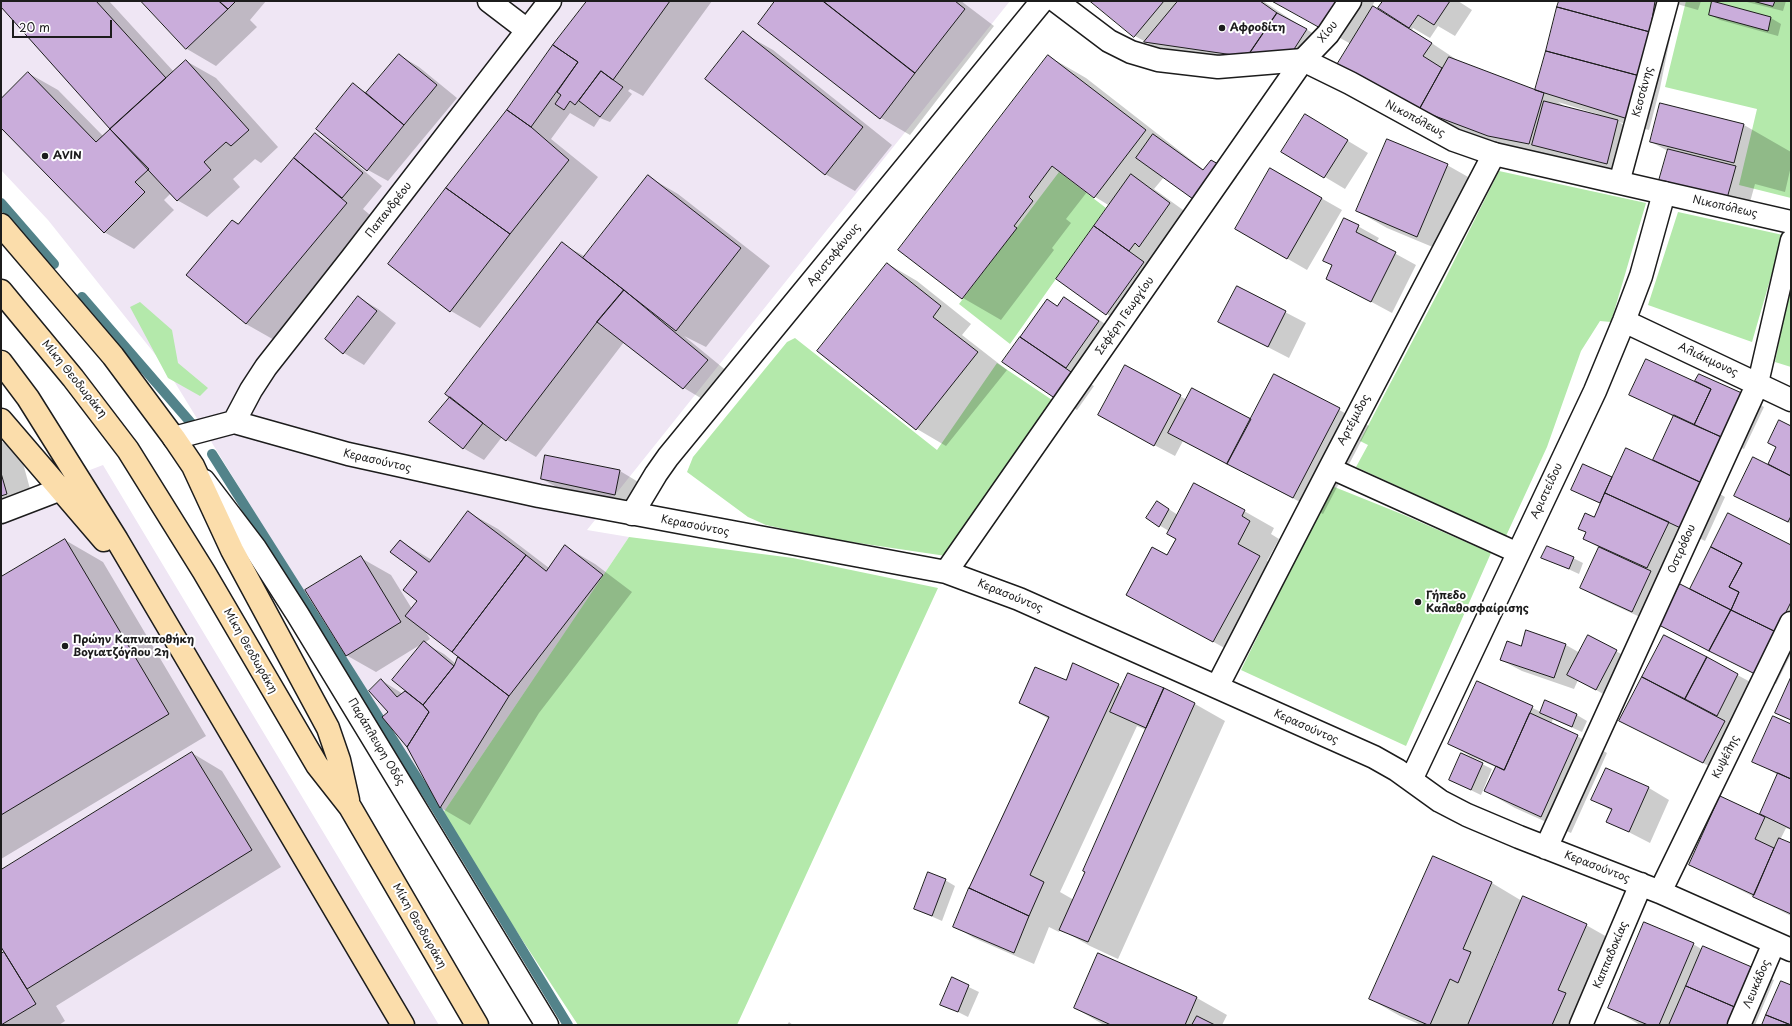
<!DOCTYPE html>
<meta charset="utf-8">
<style>
body{margin:0}
#map{position:relative;width:1792px;height:1026px;overflow:hidden;background:#fff;font-family:"Playpen Sans",sans-serif}
canvas{display:block}
.frame{position:absolute;inset:0;border:2px solid #1c1c1c;pointer-events:none}
.scale{position:absolute;left:12px;top:20px;width:100px;height:18px;box-sizing:border-box;border:2px solid #1c1c1c;border-top:0;padding-left:5px;font-size:12px;line-height:14px;white-space:nowrap;color:#1c1c1c;-webkit-text-stroke:3px #fff;paint-order:stroke}
</style>
<div id="map">
<canvas width="1792" height="1026"></canvas>
<div class="frame"></div>
<div class="scale">20 m</div>
</div>
<script>
const ctx = document.querySelector('canvas').getContext('2d');
ctx.lineJoin = 'round';
function paint(path, color) {
  ctx.fillStyle = color;
  ctx.fill(path, 'evenodd');
}
function trace(path, color, width, dash) {
  ctx.strokeStyle = color;
  ctx.lineWidth = width;
  ctx.lineCap = dash ? 'butt' : 'round';
  ctx.setLineDash(dash || []);
  ctx.stroke(path);
}
function drawText(font, color, halo, rows, align = 'center') {
  ctx.font = font + ' "Playpen Sans",sans-serif';
  ctx.lineWidth = 4;
  ctx.setLineDash([]);
  ctx.textBaseline = 'middle';
  ctx.strokeStyle = halo;
  ctx.fillStyle = color;
  for (const [text, x, y, turn = 0] of rows) {
    ctx.save();
    ctx.translate(x, y);
    ctx.rotate((+turn || 0) * Math.PI / 180);
    ctx.textAlign = isNaN(turn) ? turn : align;
    if (halo) ctx.strokeText(text, 0, 0);
    ctx.fillText(text, 0, 0);
    ctx.restore();
  }
}
const built = new Path2D(`
 M1,1H1010L587,530L629,537L441,816L166,368L48,220L1,170Z
 M103,465L439,1025H1V504Z`);
const green = new Path2D(`
 M1686,1H1791V198L1739,185L1757,109L1665,87Z
 M1499,171L1646,203L1611,322L1600,321L1581,351L1547,447L1506,536L1356,467L1368,445L1360,441L1444,281Z
 M1059,172L1106,208L1010,344L959,304Z
 M1678,212L1783,235L1752,342L1648,305Z
 M1791,281V367L1775,362Z
 M140,302L172,330L178,363L208,388L200,396L168,378L130,307Z
 M795,338L937,450L997,363L1055,402L946,556L825,538L766,525L748,517L687,472L693,457L787,342Z
 M1332,486L1404,515L1491,553L1406,746L1241,670Z
 M629,537L793,558L938,588L737,1025H578L441,816Z`);
const shadow = new Path2D(`
 M1,1H109L174,72L186,61L216,78L278,147L261,163L255,159L233,179L240,187L207,217L177,200L171,193L164,200L174,210L134,249L104,232L1,126V100L28,73L58,90L103,136L111,129L1,6Z
 M143,1H266L250,20L257,27L216,66L187,49Z
 M588,1H712L643,96L630,89L628,91L632,94L610,122L600,118L594,127L570,113L551,139L598,177L480,328L451,311L389,264L509,110Z
 M777,1H961L994,26L910,135L881,118L759,24Z
 M1091,1H1174L1177,4L1179,1H1263L1299,25L1326,41L1280,69L1277,74L1175,58L1135,36Z
 M1273,1H1375L1372,6L1398,21L1399,20L1384,1H1458L1472,10L1455,36L1438,26L1430,38L1413,28L1412,30L1460,62L1536,91L1560,1H1701L1698,10L1677,4L1660,88L1649,130L1619,122L1638,133L1627,175L1519,152L1449,127L1366,85L1351,44ZM1558,102L1597,114L1596,116L1567,108Z
 M1743,1H1786L1783,11Z
 M1713,2L1771,18L1781,24L1778,36L1720,20L1710,15Z
 M743,33L773,50L892,145L855,191L825,174Z
 M399,55L419,67L457,98L388,181L368,170L353,85L368,93Z
 M1048,56L1086,78L1204,170L1230,173L1237,177L1213,210L1193,198L1164,177L1154,189L1190,215L1127,326L1107,314L1057,279L1110,206L1087,192L1066,219L1071,223L1052,248L1054,250L1001,320L963,298L900,249Z
 M1744,125L1791,152V166L1785,192L1755,184L1747,213L1668,151L1651,142Z
 M1325,127L1368,153L1345,189L1283,152Z
 M315,134L335,146L382,186L363,209L376,220L276,341L246,324L239,224Z
 M1447,165L1477,182L1447,253L1387,228L1357,211Z
 M1270,169L1342,210L1307,270L1236,229Z
 M649,177L678,194L770,266L706,347L684,336L728,372L704,400L684,388L624,342L536,457L502,437L484,460L463,448L450,399L562,244L586,257Z
 M1345,219L1379,238L1376,243L1416,265L1392,313L1327,278L1333,266Z
 M888,264L917,281L971,324L962,335L1007,370L946,446L917,429L818,351Z
 M1237,287L1306,323L1289,358L1219,322Z
 M358,297L378,309L396,323L364,365L344,353L326,339Z
 M1064,298L1085,310L1118,333L1085,381L1094,386L1077,410L1057,398L1004,362L1047,300L1058,306Z
 M1126,367L1187,400L1251,420L1274,375L1369,426L1323,514L1183,441L1175,456L1120,427Z
 M1700,375L1743,395L1764,407L1744,449L1741,448L1720,494L1725,497L1705,541L1689,533L1653,623L1601,599L1581,588L1600,548L1584,539L1587,533L1579,528L1594,518L1601,504L1572,490L1583,465L1613,479L1653,462L1674,417L1630,394L1696,383Z
 M1791,427V524L1735,495L1768,466L1777,448L1769,443Z
 M1,441L20,452L36,511L1,521Z
 M546,456L620,471L640,483L635,506L562,490L542,479Z
 M1167,508L1178,515L1244,511L1274,528L1271,534L1279,539L1267,561L1289,574L1243,658L1127,595L1168,557L1177,539L1169,531L1147,518Z
 M468,512L498,529L549,568L566,547L595,564L632,592L539,713L470,825L441,808L390,712L381,680L403,694L407,691L423,643L376,672L346,655L361,558L391,575L412,609L418,600V572L400,541L432,560ZM424,629L460,656L456,664L444,654L424,643L430,639Z
 M65,540L103,562L206,736L1,859V578Z
 M1791,546V654L1776,684L1660,625L1690,590L1711,548Z
 M1542,557L1573,558L1583,563L1579,574Z
 M1589,636L1637,663L1616,701L1578,680L1574,689L1522,671L1501,660L1566,645L1580,653Z
 M1664,636L1758,686L1724,774L1621,720Z
 M1128,674L1195,704L1225,721L1118,959L1090,946L1060,929L1059,932L1049,927L1034,964L974,938L954,926L1049,719L1020,703L1066,682L1118,685L1123,687ZM1137,726L1146,730L1074,900L1060,892Z
 M1478,682L1541,712L1545,701L1577,715L1587,721L1582,732L1553,719L1551,724L1577,736L1607,753L1571,833L1515,808L1485,791L1496,767L1470,756L1450,744Z
 M1791,725V830L1786,828L1780,840L1791,844V916L1690,864L1760,815L1778,775L1754,761Z
 M192,753L222,771L281,867L56,1006L65,1021L59,1025H1V955L5,952L1,946V871Z
 M1482,764L1492,769L1481,795L1460,785Z
 M1606,769L1649,788L1669,800L1650,843L1607,821L1612,811L1592,799Z
 M1433,857L1492,883L1522,901L1586,925L1616,942L1589,1025H1421L1400,1016L1370,999ZM1502,943L1504,944L1494,967L1492,966Z
 M945,880L955,886L942,921L915,909Z
 M1693,944L1703,950L1754,969L1774,980L1755,1025H1640L1609,1007Z
 M1098,954L1197,998L1227,1015L1222,1025H1104L1075,1008Z
 M952,979L979,992L968,1017L942,1004Z
 M789,1022L793,1025H787Z`);
const stream = new Path2D(`
 M1,203L54,264
 M82,297L198,431
 M212,454L436,808L568,1025`);
const building = new Path2D(`
 M1,1H96L166,78L110,129L1,7Z
 M141,1H219L228,9L186,49Z
 M219,1H236L228,9Z
 M587,1H670L613,80L601,71L575,105L570,101L564,110L555,104L561,95L557,92L578,62L553,45Z
 M775,1H823L915,73L880,119L758,24Z
 M823,1H955L965,9L915,73Z
 M1090,1H1164L1134,37Z
 M1178,1H1260L1277,13L1247,57L1144,42Z
 M1272,1H1336L1321,28Z
 M1383,1H1450L1434,25L1418,15L1409,28L1378,8Z
 M1559,1H1655L1650,32L1557,7Z
 M1712,1L1771,17L1768,31L1709,15Z
 M1753,1H1775L1773,6Z
 M1373,6L1432,43L1423,56L1442,68L1419,110L1335,68Z
 M1557,7L1650,32L1640,76L1546,51Z
 M1277,13L1307,29L1289,57H1247Z
 M743,31L863,127L825,175L705,79Z
 M553,45L578,62L531,127L507,110Z
 M1546,51L1640,76L1628,119L1535,90Z
 M399,54L437,85L404,125L366,93Z
 M1048,55L1146,130L1094,198L1052,166L1029,197L1033,201L1014,226L1017,228L962,299L898,250Z
 M1449,57L1544,93L1529,144L1488,136L1419,110Z
 M186,60L249,130L231,146L226,142L204,162L211,170L177,201L110,129Z
 M601,71L623,87L600,117L579,101Z
 M28,72L96,142L110,129L149,169L135,182L145,192L104,233L1,128V99Z
 M353,83L404,125L367,171L316,129Z
 M1544,101L1618,120L1607,164L1532,145Z
 M1660,103L1744,124L1734,163L1650,142Z
 M507,110L531,127L569,160L510,234L446,188Z
 M1305,114L1348,140L1324,178L1281,152Z
 M315,133L363,173L342,198L294,158Z
 M1153,134L1203,170L1211,160L1218,164L1193,199L1136,158Z
 M1387,139L1448,164L1417,237L1356,211Z
 M1668,149L1736,166L1726,202L1658,184Z
 M294,158L347,203L246,324L186,275L232,220L238,224Z
 M1270,168L1322,198L1287,259L1235,229Z
 M1131,174L1170,203L1139,247L1135,243L1129,251L1094,226Z
 M648,175L741,248L676,331L583,258Z
 M446,188L510,234L450,312L388,264Z
 M1344,218L1359,225L1356,232L1396,252L1371,302L1326,279L1332,265L1323,261Z
 M1094,226L1144,262L1106,315L1056,279Z
 M562,242L624,290L597,322L506,441L445,394Z
 M887,263L941,306L933,317L978,352L916,430L817,351Z
 M1237,286L1286,311L1268,347L1218,322Z
 M624,290L708,360L683,389L597,322Z
 M358,296L377,311L343,354L325,339Z
 M1064,297L1099,321L1066,368L1020,337L1047,299L1057,306Z
 M1020,337L1074,374L1056,399L1002,362Z
 M1646,359L1711,389L1694,425L1629,395Z
 M1125,365L1181,395L1154,446L1098,415Z
 M1274,374L1340,408L1293,498L1227,464Z
 M1699,374L1744,394L1724,438L1694,425L1711,389L1695,381Z
 M1192,388L1251,419L1227,464L1168,433Z
 M450,397L483,423L463,449L429,422Z
 M1674,415L1721,437L1700,482L1653,460Z
 M1779,420L1791,426V476L1768,464L1776,447L1768,443Z
 M1626,448L1706,485L1685,530L1605,493Z
 M545,455L620,470L615,495L541,479Z
 M1753,457L1791,476V516L1788,522L1734,496Z
 M1583,464L1612,477L1600,503L1571,490Z
 M1,473L7,494L1,496Z
 M1194,483L1245,510L1242,516L1250,521L1238,544L1260,556L1213,642L1126,595L1152,547L1167,555L1176,539L1167,534Z
 M1605,493L1669,522L1647,568L1583,539L1586,532L1578,529L1585,513L1594,517Z
 M1157,501L1169,509L1159,527L1146,518Z
 M468,511L526,555L452,652L405,616L417,601L403,590L417,572L390,552L400,540L429,562Z
 M1728,513L1791,545V602L1776,632L1731,610L1739,592L1729,587L1742,563L1711,547Z
 M65,539L169,714L1,815V577Z
 M565,545L603,575L509,696L452,652L526,555L546,571Z
 M1547,546L1574,557L1569,569L1541,558Z
 M1599,547L1651,571L1632,612L1580,588Z
 M1711,547L1742,563L1729,587L1739,592L1731,610L1690,589Z
 M361,556L401,622L346,656L305,590Z
 M1680,584L1731,610L1709,651L1659,625Z
 M1731,610L1776,632L1755,674L1709,651Z
 M1526,630L1566,644L1554,678L1500,660L1507,641L1521,646Z
 M1588,635L1617,650L1596,690L1567,675Z
 M1664,635L1707,657L1685,699L1642,677Z
 M424,641L454,666L423,705L392,680Z
 M458,657L509,696L440,808L407,747L429,712L423,705L454,666Z
 M1707,657L1738,674L1717,716L1685,699Z
 M1073,663L1119,684L1030,875L1044,882L1029,916L969,888L1049,717L1019,703L1035,667L1066,680Z
 M1128,673L1164,688L1146,728L1110,712Z
 M1642,677L1725,721L1703,763L1619,721Z
 M1791,677V720L1775,713Z
 M381,679L397,697L405,691L423,705L429,712L407,747L382,717L388,712L369,691Z
 M1477,681L1533,706L1504,770L1448,744Z
 M1164,688L1195,703L1088,942L1059,930L1085,872L1083,871Z
 M1545,700L1577,714L1572,727L1540,713Z
 M1530,713L1578,735L1541,817L1484,791L1496,766L1504,770Z
 M1773,716L1791,724V779L1752,762Z
 M192,752L252,850L27,989L1,947V870Z
 M1461,753L1483,763L1471,790L1449,780Z
 M1606,768L1649,787L1629,832L1606,822L1612,809L1591,800Z
 M1778,773L1791,779V829L1760,814Z
 M1720,796L1765,817L1755,839L1774,848L1754,895L1689,865Z
 M1779,838L1791,843V914L1753,897Z
 M1433,856L1492,882L1463,949L1471,952L1458,983L1450,979L1430,1025H1428L1369,999Z
 M928,872L946,879L932,916L914,909Z
 M969,888L1029,916L1014,953L953,927Z
 M1523,896L1587,924L1558,990L1566,993L1552,1025H1468Z
 M1644,922L1694,943L1659,1025H1648L1608,1008Z
 M1703,946L1754,968L1737,1008L1686,986Z
 M4,952L36,1004L1,1025V954Z
 M1098,953L1197,997L1185,1025H1111L1074,1008Z
 M952,977L969,985L958,1012L940,1005Z
 M1781,981L1791,985V1025L1766,1015Z
 M1686,986L1737,1008L1730,1025H1669Z
 M1766,1015L1791,1025H1762Z
 M1197,1016L1215,1025H1192Z`);
const pedestrian = new Path2D(`
 M1619,183L1668,1
 M1758,383L1791,240
 M1330,468L1518,553`);
const minor = new Path2D(`
 M489,1L527,30
 M1624,321L1791,400
 M234,422L251,390L266,367L351,259L550,1
 M174,438L234,422L348,454L539,496L946,572L1019,599L1374,757L1397,770L1440,801L1467,815L1519,837L1660,892L1791,950
 M632,514L656,474L668,457L1042,1
 M946,572L1303,60L1328,34L1350,1
 M1217,687L1330,468L1494,154
 M1411,780L1595,391L1624,321L1641,276L1664,193
 M1546,848L1758,383
 M1660,892L1791,623
 M1581,1025L1641,884
 M1739,1025L1774,943`);
const tertiary = new Path2D(`
 M1056,1L1109,41L1131,52L1158,60L1218,67L1303,60L1350,83L1454,140L1494,154L1791,222
 M204,481L255,548L298,615L547,1025
 M1,512L61,489`);
const trunk = new Path2D(`
 M1,225L113,356L174,438L193,466L232,550L328,728L339,760L348,800
 M1,291L73,378L128,450L204,572L317,765L350,807L477,1025
 M1,362L28,398L117,540L403,1025
 M1,420L104,540`);
const markers = [
 [1222,28,4,"#1c1c1c"],
 [45,156,4,"#1c1c1c"],
 [1418,602,4,"#1c1c1c"],
 [65,646,4,"#1c1c1c"]
];
const poiNames = [
 ["Αφροδίτη",1230,28],
 ["AVIN",53,156],
 ["Γήπεδο",1426,596],
 ["Καλαθοσφαίρισης",1426,609],
 ["Πρώην Καπναποθήκη",73,640],
 ["Βογιατζόγλου 2η",73,653]
];
const streetNames = [
 ["Χίου",1328,32,-51],
 ["Κεσσάνης",1643,92,-75],
 ["Νικοπόλεως",1415,119,28],
 ["Νικοπόλεως",1725,207,13],
 ["Παπανδρέου",389,210,-52],
 ["Αριστοφάνoυς",834,255,-51],
 ["Σεφέρη Γεωργίου",1125,316,-55],
 ["Αλιάκμονος",1708,360,25],
 ["Μίκη Θεοδωράκη",74,379,51],
 ["Αρτέμιδος",1354,420,-62],
 ["Κερασούντος",377,461,13],
 ["Αριστείδου",1547,491,-65],
 ["Κερασούντος",695,526,11],
 ["Οστρόβου",1682,549,-66],
 ["Κερασούντος",1010,596,22],
 ["Μίκη Θεοδωράκη",250,651,60],
 ["Κερασούντος",1306,727,24],
 ["Παράπλευρη Οδός",376,742,59],
 ["Κυψέλης",1726,757,-64],
 ["Κερασούντος",1597,867,21],
 ["Μίκη Θεοδωράκη",419,926,60],
 ["Καππαδοκίας",1611,955,-67],
 ["Λευκάδος",1757,984,-67]
];
paint(built, '#efe6f4');
paint(green, '#b4e9ab');
paint(shadow, '#0003');
trace(stream, '#53838a', 10);
paint(building, '#caaddb');
trace(building, '#1c1c1c', 1);
trace(pedestrian, '#1c1c1c', 23);
trace(minor, '#1c1c1c', 25);
trace(tertiary, '#1c1c1c', 25);
trace(trunk, '#1c1c1c', 25);
trace(pedestrian, '#fff', 20);
trace(minor, '#fff', 22);
trace(tertiary, '#fff', 22);
trace(trunk, '#fbddab', 22);
for (const [x, y, r, color] of markers) {
  const dot = new Path2D();
  dot.arc(x, y, r, 0, 2 * Math.PI);
  ctx.fillStyle = color;
  ctx.fill(dot);
  trace(dot, '#fff', 1.5);
}
drawText('bold 11px', '#1c1c1c', '#fff', poiNames, 'left');
drawText('11px', '#1c1c1c', '#fff', streetNames);
</script>
